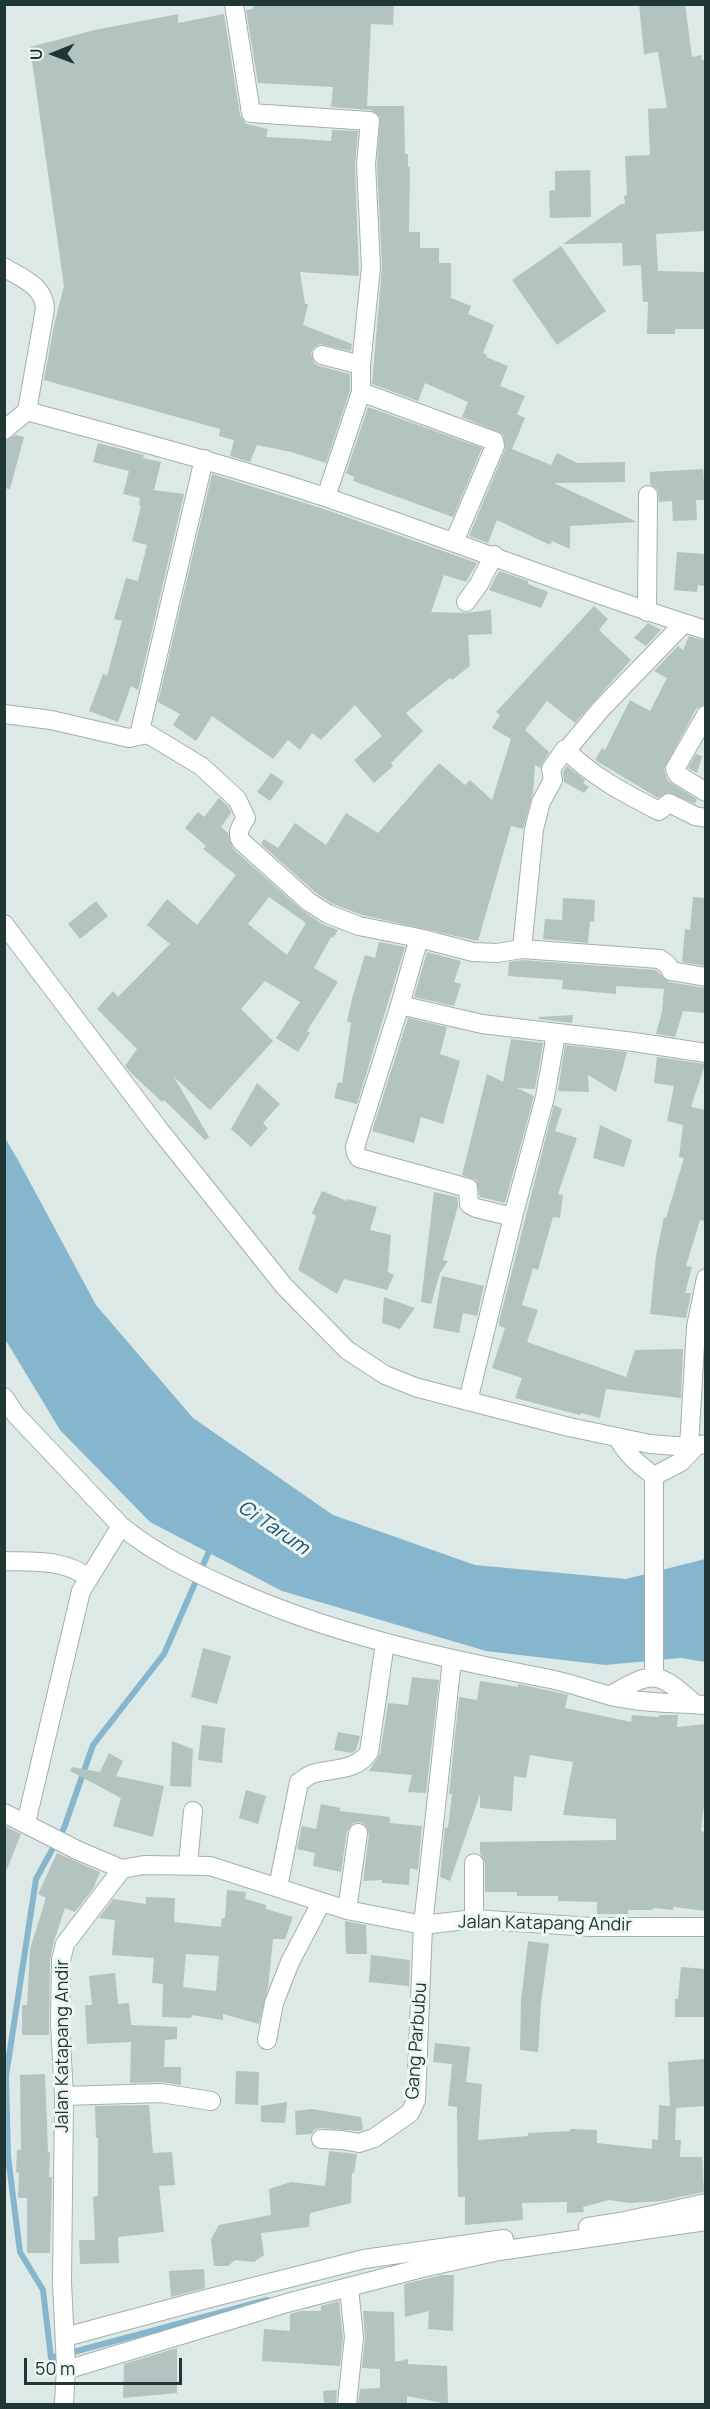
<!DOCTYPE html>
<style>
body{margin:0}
#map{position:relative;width:710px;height:2409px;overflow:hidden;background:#dde9e6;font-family:Manrope,sans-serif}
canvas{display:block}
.frame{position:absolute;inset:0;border:6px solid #203735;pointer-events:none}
.north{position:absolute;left:24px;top:24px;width:60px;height:60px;-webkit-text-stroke:4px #edf6f3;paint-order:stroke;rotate:269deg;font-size:16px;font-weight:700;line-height:24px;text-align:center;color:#203735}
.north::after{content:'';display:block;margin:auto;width:21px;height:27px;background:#203735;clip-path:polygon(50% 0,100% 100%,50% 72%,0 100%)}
.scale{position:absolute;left:24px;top:2358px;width:158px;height:27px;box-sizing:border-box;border:3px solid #203735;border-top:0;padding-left:8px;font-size:18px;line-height:21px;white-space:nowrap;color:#203735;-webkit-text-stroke:4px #edf6f3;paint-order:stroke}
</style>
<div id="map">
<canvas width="710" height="2409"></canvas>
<div class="frame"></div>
<div class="north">U</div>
<div class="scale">50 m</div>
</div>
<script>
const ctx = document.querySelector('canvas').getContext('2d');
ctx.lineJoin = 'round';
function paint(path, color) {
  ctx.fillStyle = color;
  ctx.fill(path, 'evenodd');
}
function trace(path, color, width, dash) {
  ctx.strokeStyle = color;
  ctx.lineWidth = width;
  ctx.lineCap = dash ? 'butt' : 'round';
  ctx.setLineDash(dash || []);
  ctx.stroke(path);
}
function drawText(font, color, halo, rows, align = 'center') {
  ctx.font = font + ' Manrope,sans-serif';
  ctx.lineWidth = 6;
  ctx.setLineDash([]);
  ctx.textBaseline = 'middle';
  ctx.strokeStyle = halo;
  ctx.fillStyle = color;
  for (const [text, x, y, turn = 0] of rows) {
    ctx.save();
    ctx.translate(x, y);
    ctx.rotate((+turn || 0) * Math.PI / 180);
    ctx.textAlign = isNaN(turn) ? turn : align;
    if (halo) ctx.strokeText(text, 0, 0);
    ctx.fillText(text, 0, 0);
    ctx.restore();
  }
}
const water = new Path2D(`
 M5,1138L18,1160L96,1305L193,1418L333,1515L475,1565L626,1579L705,1559V1662L681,1658L605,1665L486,1651L282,1591L150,1522L60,1430L5,1339Z`);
const stream = new Path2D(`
 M211,1547L164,1654L93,1745L64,1828L36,1879L6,2076L8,2157L20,2252L43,2290L51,2358L267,2300`);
const building = new Path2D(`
 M254,4H394L393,25L371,24L367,106H404L405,154H408V167H410L409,232H420V248H439V263H451V298L471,306L468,314L494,325L483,353L487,355L486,357L508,366L500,386L525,396L517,414L525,418L512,449L551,465L557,453L577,463L625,462V482L554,483L637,522L570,526V549L552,541L550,545L497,520L488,543L469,536L505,450L503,434L462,417L468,402L425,383L418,401L372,384L382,267L377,164L380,117L371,110L331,107L333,87L258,83L246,10L253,9Z
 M639,4H685L692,57L701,55L702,60H705V231L656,234L658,271L705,272V329H675V334H647L648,302H643L641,265L623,266L622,243L563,244L621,204H625L624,196L627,195L625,156L650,155L648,109L667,108L658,52L644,54Z
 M178,14V23L224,14L240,115L246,124L268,129L266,137L305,139L331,141L332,130L358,131L355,165L359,276L300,272L305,304H308L303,325L352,344L351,351L320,344L314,348L311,353L314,363L319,366L350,374V390L326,463L291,452L257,445L250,462L230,456L234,440L219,436L220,429L44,380L54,325L64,286L30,47L95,30Z
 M590,170L591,217L550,218L549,191L555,190V171Z
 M561,246L606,311L557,345L512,280Z
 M368,407L482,448L453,517L353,481L354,477L346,473Z
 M16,435L24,437L10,489L4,488V441Z
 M98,443L144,455L143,458L161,462L154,490L184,494L138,690L131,686L118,722L89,711L103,674L107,676L122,621L114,619L126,578L138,581L147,545L132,541L141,506L139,505L140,498L123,494L129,471L93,462Z
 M703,469L705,500H696L697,520L673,521L672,501L659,502L658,490L650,484V472Z
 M212,474L324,509L477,563L466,582L444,575L431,612L465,613L491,610L492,634L468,635L470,666L452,680L450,678L406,713L423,731L391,763L393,766L374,783L354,760L382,736L355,705L321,740L312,733L300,750L288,740L273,759L212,716L196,741L173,725L180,714L158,702Z
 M677,552L705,554V586L698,585L697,592L674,590Z
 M499,571L528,581V584L548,592L541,608L489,590Z
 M594,606L608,619L599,630L631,660L575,723L547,701L525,730L549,752L540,768L535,765L533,793L523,829L511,826L478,941L362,915L333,904L316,893L261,844L264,839L278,848L295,823L326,845L346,813L378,833L439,763L465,785L470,780L492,800L511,739L492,728L500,715L496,712Z
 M648,623L661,630L646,646L634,638Z
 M689,636L705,641V704L696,709L664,769L668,781L697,799L695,804L668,792L658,798L595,760L602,748L605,750L630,700L650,711L667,678L654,671L678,646L683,650Z
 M696,754L702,756L697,773L688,768Z
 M567,766L585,780L583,783L589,787L584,793L564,782L563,772Z
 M271,773L284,782L270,801L257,792Z
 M219,798L228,806L231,813L221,827L228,833L233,849L302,910L322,924L338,930L333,938L331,937L314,968L338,982L307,1031L310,1033L298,1052L276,1038L300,1002L265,981L241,1009L273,1041L210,1110L174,1077L209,1137L205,1140L164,1100L162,1102L129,1071L125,1066L137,1049L97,1009L113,991L118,997L170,944L147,925L167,899L197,925L236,875L203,849L206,846L185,828L198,812L204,817ZM269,897L306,923L287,955L248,924Z
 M693,897L705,898V966L682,962L685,929L690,930Z
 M563,898L595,900L594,922L590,921L588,943L543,939L545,919L562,920Z
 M96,901L108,916L80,939L68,924Z
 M379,942L405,947L357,1104L334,1098L338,1082L342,1083L351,1023L347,1021L353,995L365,955L375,958Z
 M427,952L461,961L454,982L461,984L454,1006L414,997Z
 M522,960L656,970L669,982L705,988V1013L683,1011L675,1037L656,1034L662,1011L664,989L616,986V994L562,989L563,980L508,976L509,962Z
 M573,1015L572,1023L539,1019V1017Z
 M408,1018L447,1027L440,1054L460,1061L443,1124L421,1117L414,1143L372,1131Z
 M511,1039L543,1043L535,1089L517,1088L534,1096L505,1203L480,1197L476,1180L462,1175L487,1074L503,1082Z
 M565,1045L627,1052L616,1092L588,1075L589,1092L558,1091Z
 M657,1057L705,1064L691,1107L705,1110V1221L700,1220L686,1266L692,1267L685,1293H691L686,1318L650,1314L656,1256L664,1217L666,1218L684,1158L679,1157L683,1125L667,1121L674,1086L654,1083Z
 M257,1083L280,1104L263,1123L268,1128L251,1147L231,1129Z
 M554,1105L562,1109L555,1131L577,1138L558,1194L563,1195L560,1218L553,1217L538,1270L533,1268L522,1305L538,1310L527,1342L626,1377L635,1350L683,1349L681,1398L606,1389L600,1418L581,1413L580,1415L515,1398L522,1378L492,1368L505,1328L499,1326V1322Z
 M600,1125L632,1140L624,1167L593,1158Z
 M322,1191L347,1201L348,1199L377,1207L370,1230L391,1235L388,1272L394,1275L387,1290L344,1279L337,1294L298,1270L316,1216L312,1213Z
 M434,1192L457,1197L458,1206L443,1260L448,1261L440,1273L431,1304L421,1302Z
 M442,1276L484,1286L477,1316L463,1313L459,1333L433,1328Z
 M384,1297L415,1308L400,1329L382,1323Z
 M203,1648L231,1656L217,1704L191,1697Z
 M412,1677L439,1680L426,1793L408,1792L412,1775L369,1771L380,1754L388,1703L408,1705Z
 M480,1681L518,1687V1684L565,1694L568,1695L565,1708L631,1722L632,1715L659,1717V1715H678L677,1727L705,1724V1796L701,1831L705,1832V1911L674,1907L673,1910L653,1908V1910H628V1914H597V1902L558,1901V1896H517V1892H485V1863L480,1853V1842L616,1840V1819L563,1815L573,1762L530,1755L526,1778L514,1776L512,1811L480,1808V1794L450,1881L440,1877L445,1827L448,1828L452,1794H449L459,1697L477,1700Z
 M202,1725L225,1728L222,1763L198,1760Z
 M338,1732L360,1736L356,1750L352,1753L334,1750Z
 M172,1741L193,1749L191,1787L170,1786Z
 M109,1753L123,1761L116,1776L164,1786L153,1837L113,1826L121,1798L70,1771L72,1767L100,1772Z
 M246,1790L266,1796L258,1824L239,1818Z
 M321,1804L340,1808V1811L390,1817V1823L422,1826L418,1870L410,1868L409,1885L382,1883V1880L363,1881L369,1834L365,1825L360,1822L353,1823L347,1831L341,1872L313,1866L315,1853L297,1849L302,1826L316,1829Z
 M4,1826L21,1834L5,1874H4Z
 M57,1853L100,1872L93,1889L75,1912L65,1908L54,1941L50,1960L49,2035H22V2005H27L30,1949L46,1898L38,1894Z
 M227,1890L246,1892L245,1899L266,1905V1909L293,1917L285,1939H273L268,1988L259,2024L223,2014V2020L192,2015L191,2018L162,2017L163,1984L152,1983L154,1958L112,1955L115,1920L99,1918L113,1899L146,1904V1897L175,1898L174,1922L221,1927L222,1918H225ZM186,1954L219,1956L216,1991L183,1987Z
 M345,1921L366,1925L367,1954H346Z
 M528,1941L549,1944L541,2003L538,2052L520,2050L521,2001Z
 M371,1955L410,1960L409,1986L369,1982Z
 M681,1967L705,1969V2017H675V1999H678Z
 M115,1973L118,2004L129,2003L131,2025L177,2027V2039L165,2040L164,2067H181V2085L161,2082L130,2083L131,2042L87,2044L85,2005H92L89,1976Z
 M435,2043L470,2047L466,2082L482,2084L478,2140L528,2136V2133L570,2131V2129L597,2130V2143L652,2149V2139L658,2140L659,2105L670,2106L668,2062L705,2059V2106L676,2108L675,2140H681L680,2157H702L704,2192L661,2201L629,2203L609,2200L583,2207L584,2212L567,2213V2202L522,2203L523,2220L465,2225V2197H458L457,2107L448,2106L452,2064L433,2062Z
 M236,2071L259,2072L258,2105L235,2104Z
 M45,2074L48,2152H50L49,2177H52L50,2253H27V2198H18L19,2173L16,2172L17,2150H21L20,2075Z
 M287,2102L285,2123L261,2122V2106Z
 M149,2105L153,2153L172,2152L175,2185L159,2186L164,2232L118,2237L119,2263L80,2264L79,2240H95L93,2197L98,2196V2138H96L95,2106Z
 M312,2109L361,2117L363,2130L358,2131L321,2128L315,2129L311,2134L296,2135L295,2111Z
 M329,2151L357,2154L354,2173H352L351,2203L310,2213L309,2227L261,2233L264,2255L254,2262L235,2260L228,2266H214L211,2239L219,2225L271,2215L269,2189L291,2182L325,2186Z
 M204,2269L205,2288L171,2297L169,2271Z
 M442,2275H454L453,2331L428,2329L429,2311L405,2317L404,2284Z
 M339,2301L343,2337L340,2366L262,2361L264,2329L290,2331V2314L301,2311H321V2306Z
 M363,2311L394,2312L395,2362L408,2359V2364L447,2366L448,2404L407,2396V2404H358L360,2389L380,2388V2369L362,2368L365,2338Z
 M177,2348V2393L123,2398L124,2364Z
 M337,2390L336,2404H324L323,2391Z`);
const street = new Path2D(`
 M234,4L251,113L370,121L366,164L371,267L361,365V392L494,441L495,446L454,542
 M4,267C22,279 44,285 45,309L27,411L4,430
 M322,355L361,365
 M27,411C128,439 229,465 328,498C454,541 578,590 706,630
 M326,497L361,392
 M466,602L479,584L494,555
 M647,612L648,495
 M4,714L51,720L129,738L148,734L201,766L237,799L246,818C241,826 236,832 241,841L309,902L328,914L359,926L419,938L473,952L497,953L522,949L660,959L668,965L671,971L706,977
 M706,715L675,769L678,775L706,792
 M139,735L204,459
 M566,751L601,709L684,623
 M4,924L158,1128L284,1286L347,1350L385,1375L415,1387L468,1401L569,1427L650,1444L689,1447L706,1444
 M419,938L400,1005L355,1147L356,1153L359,1158L468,1188L469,1204L476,1208L513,1217
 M522,949L534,829L541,802L553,780L551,769L565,749C593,777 624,793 659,811L669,803L695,816L706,818
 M400,1005L482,1024L634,1042L706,1053
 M4,1397L16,1415L121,1526C153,1552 189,1570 227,1587C328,1633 436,1657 545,1678C568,1682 588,1690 611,1696C641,1703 674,1703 706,1705
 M468,1401L513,1217L545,1097L556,1034
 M617,1437C627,1455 638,1464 654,1476
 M689,1447L696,1327L706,1278
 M654,1476L681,1462L697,1445
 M4,1561C33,1562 65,1559 88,1578
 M654,1676V1476
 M611,1695C655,1669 658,1672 695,1704
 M4,1813L79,1851L122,1869
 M26,1823L81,1591L121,1526
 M188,1865L193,1811
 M278,1887L299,1782C303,1780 307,1776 312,1774C331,1768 356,1772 369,1752L385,1643
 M347,1910L358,1833
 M474,1919V1863
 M267,2040L274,2003L290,1962L321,1903
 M64,2096L161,2093L211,2101
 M321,2139L342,2140L359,2143L374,2138L410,2113L416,2100L423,1925L452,1660
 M588,2227L620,2222L706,2203
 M65,2337L210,2298L364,2259L504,2239
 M66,2370L287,2303L422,2268L499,2251L706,2221
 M347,2404L354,2337L349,2288`);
const secondary = new Path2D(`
 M64,2404L66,2367L62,2282L64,2096L60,2023L61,1960L65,1944L122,1869L144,1865L210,1866L347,1910L423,1925L474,1919L590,1927H706`);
const streetNames = [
 ["Jalan Katapang Andir",545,1924,1],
 ["Gang Parbubu",417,2041,-86],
 ["Jalan Katapang Andir",63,2046,-90]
];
const waterNames = [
 ["Ci Tarum",273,1528,34]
];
paint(water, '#86b6cd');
trace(stream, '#86b6cd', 6);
paint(building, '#b3c3bf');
trace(street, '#a1b0ad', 20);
trace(secondary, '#9db4af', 20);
trace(street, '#fff', 18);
trace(secondary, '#fff', 18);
drawText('18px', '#203735', '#edf6f3', streetNames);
drawText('italic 20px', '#1d5570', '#edf6f3', waterNames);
</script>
